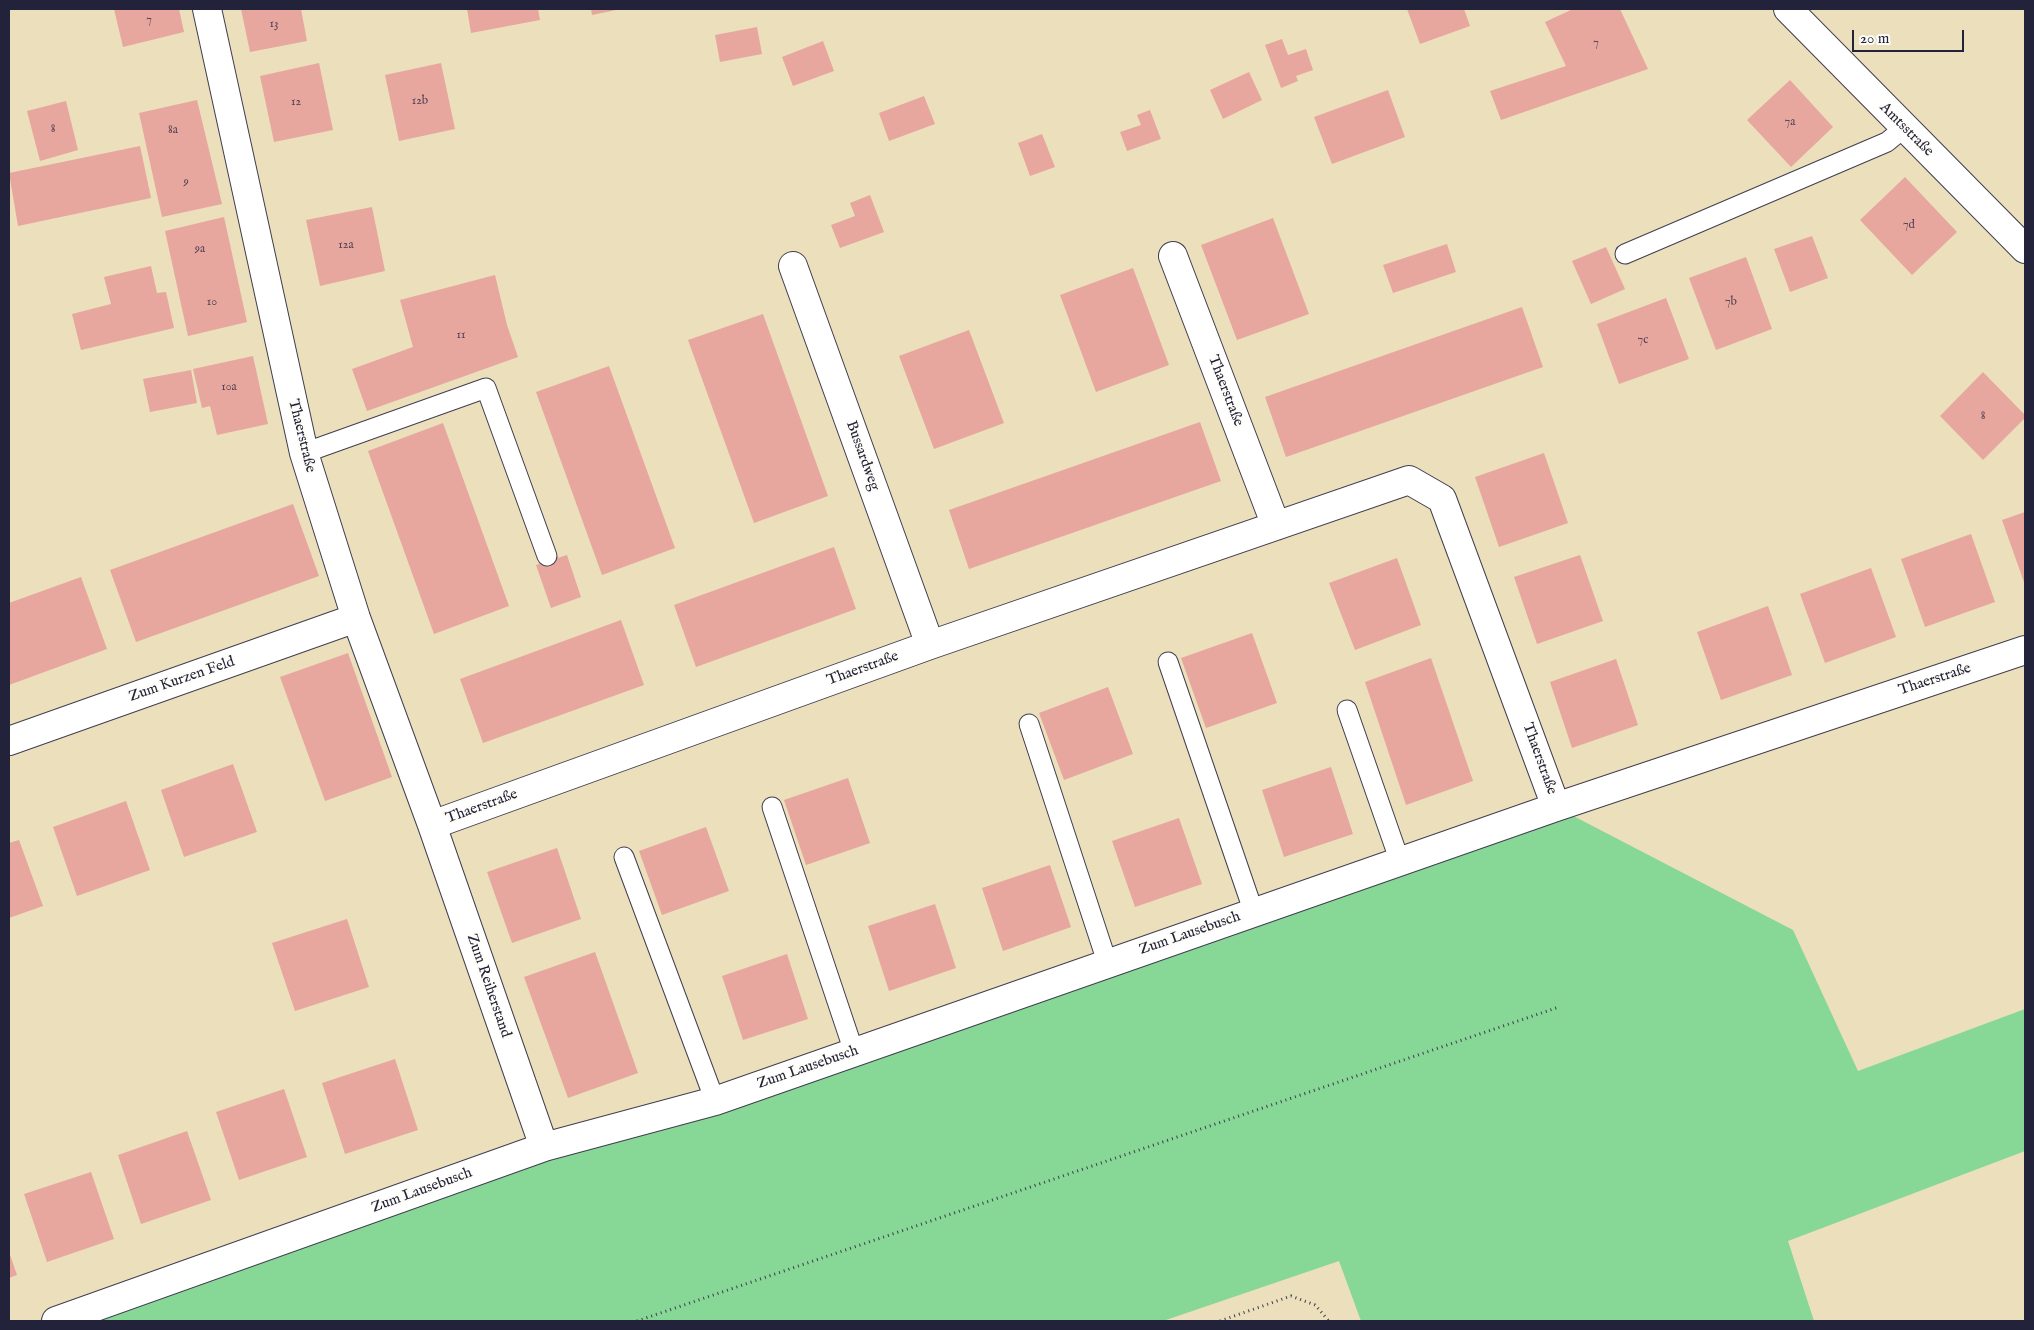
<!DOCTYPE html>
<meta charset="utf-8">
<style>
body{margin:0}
#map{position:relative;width:2034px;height:1330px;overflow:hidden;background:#ebdfbc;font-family:"IM FELL English",serif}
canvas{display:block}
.frame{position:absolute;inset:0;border:10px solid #22223b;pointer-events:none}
.scale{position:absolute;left:1852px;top:30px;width:112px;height:22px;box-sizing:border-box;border:2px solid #22223b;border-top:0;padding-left:6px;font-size:15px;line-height:18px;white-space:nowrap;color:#22223b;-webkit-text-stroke:4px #fdfcf7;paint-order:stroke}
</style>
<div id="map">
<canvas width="2034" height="1330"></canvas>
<div class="frame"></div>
<div class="scale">20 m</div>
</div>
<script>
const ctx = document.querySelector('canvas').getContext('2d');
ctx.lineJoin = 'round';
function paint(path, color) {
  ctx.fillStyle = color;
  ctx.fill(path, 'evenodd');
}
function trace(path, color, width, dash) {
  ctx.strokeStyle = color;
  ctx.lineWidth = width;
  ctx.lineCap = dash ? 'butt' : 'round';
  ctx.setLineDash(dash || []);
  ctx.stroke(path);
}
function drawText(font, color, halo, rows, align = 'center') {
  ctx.font = font + ' "IM FELL English",serif';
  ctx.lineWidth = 4;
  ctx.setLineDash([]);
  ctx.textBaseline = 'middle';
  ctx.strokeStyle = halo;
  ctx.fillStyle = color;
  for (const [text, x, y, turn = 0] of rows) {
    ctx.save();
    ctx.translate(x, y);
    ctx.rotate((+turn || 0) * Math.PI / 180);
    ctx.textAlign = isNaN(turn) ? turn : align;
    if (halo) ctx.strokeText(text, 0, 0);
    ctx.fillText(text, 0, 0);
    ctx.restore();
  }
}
const green = new Path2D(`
 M1556,807L1793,930L1858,1071L2025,1009V1151L1788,1241L1814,1321H1361L1339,1261L1163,1321H56Z`);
const building = new Path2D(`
 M114,9H179L184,32L123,47Z
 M241,9H301L307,41L250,52Z
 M467,9H538L540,20L471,33Z
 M591,9H616V10L592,15Z
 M1407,9H1464L1470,26L1420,44Z
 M1573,9H1620L1648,69L1501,120L1490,91L1566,66L1545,22Z
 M757,27L762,54L720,62L715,35Z
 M1282,39L1288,55L1306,49L1313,70L1296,76L1298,81L1281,88L1265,45Z
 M823,41L834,71L793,86L782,57Z
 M319,63L333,130L274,142L260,76Z
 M441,63L455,129L399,141L385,75Z
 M1249,72L1262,100L1223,119L1210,90Z
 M1790,80L1833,127L1791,167L1747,120Z
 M1388,90L1405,137L1332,164L1314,117Z
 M924,96L935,124L889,141L879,113Z
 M197,100L222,204L162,217L139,113Z
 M66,101L78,150L40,161L27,111Z
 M1150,110L1161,139L1127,151L1120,132L1141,125L1137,115Z
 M1042,134L1055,167L1030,176L1018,143Z
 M140,146L151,198L18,226L9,173Z
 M1905,177L1957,232L1912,275L1860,220Z
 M870,195L884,232L840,248L831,225L855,216L850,203Z
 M372,207L385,271L320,286L306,220Z
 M224,217L247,322L188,336L165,231Z
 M1273,218L1309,314L1237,340L1201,245Z
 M1812,236L1828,278L1790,292L1774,249Z
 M1447,244L1456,272L1393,293L1383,265Z
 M1606,247L1625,289L1591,304L1572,261Z
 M1746,257L1772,329L1716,350L1689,278Z
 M151,266L157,293L166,292L174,328L81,350L72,314L111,304L104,277Z
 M1133,268L1169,365L1096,392L1060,295Z
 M495,275L507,325L518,357L367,411L352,369L413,347L400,300Z
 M1666,298L1689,359L1619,384L1597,324Z
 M1522,307L1543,367L1286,457L1265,397Z
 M763,314L828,496L754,523L688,340Z
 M969,330L1004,423L934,449L899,356Z
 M253,356L268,424L217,435L210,406L202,408L193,369Z
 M609,366L675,548L602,575L536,392Z
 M191,370L197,403L150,412L143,379Z
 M1983,372L2025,415V418L1983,460L1940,416Z
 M1200,422L1221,481L969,569L949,510Z
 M443,423L509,606L434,634L368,451Z
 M1544,453L1568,523L1499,547L1475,477Z
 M293,504L319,576L136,642L110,570Z
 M2025,512V585L2002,520Z
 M1971,534L1995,602L1925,627L1901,559Z
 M834,547L856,609L696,667L674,605Z
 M567,555L581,597L551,608L536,565Z
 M1580,555L1603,621L1537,644L1514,577Z
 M1397,558L1421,625L1355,650L1329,583Z
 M1871,568L1896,637L1825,663L1800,594Z
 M81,577L107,649L9,685V603Z
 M1768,606L1792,675L1721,700L1697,632Z
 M621,620L644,685L483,743L460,679Z
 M1252,633L1277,703L1206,728L1181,658Z
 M348,653L392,777L325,801L280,677Z
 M1431,658L1473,781L1406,805L1365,682Z
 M1616,659L1638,725L1572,748L1550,682Z
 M1108,687L1133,754L1064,780L1039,713Z
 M233,764L257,832L184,857L161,790Z
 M1331,767L1353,834L1284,857L1262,790Z
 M848,778L870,843L806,865L784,800Z
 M126,801L150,870L77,896L53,827Z
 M1179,818L1202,884L1135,907L1112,841Z
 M706,827L729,891L662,915L639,851Z
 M19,840L43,906L9,918V843Z
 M557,848L581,919L512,943L487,872Z
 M1050,865L1071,927L1003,951L982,888Z
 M935,904L956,968L889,991L868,926Z
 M347,919L369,987L295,1011L272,943Z
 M595,952L638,1073L568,1098L524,977Z
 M787,954L808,1019L743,1040L722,976Z
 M395,1059L418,1130L345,1154L322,1083Z
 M284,1089L307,1157L239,1180L216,1112Z
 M187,1131L211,1200L141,1224L118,1155Z
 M91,1172L114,1239L47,1262L24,1194Z
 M9,1252L17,1275L9,1278Z`);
const path = new Path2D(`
 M637,1321L1559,1007
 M1220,1321L1291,1296L1315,1305L1329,1321`);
const service = new Path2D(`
 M1625,254L1887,142L1904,128
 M304,453L486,388L547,556
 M1168,662L1254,913
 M1347,710L1400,862
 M1029,724L1107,962
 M772,807L854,1052
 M624,857L715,1101`);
const minor = new Path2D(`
 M207,9L304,453L356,618L432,825L544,1147
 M1788,9L2025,249
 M1173,256L1276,526
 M793,266L930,645
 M9,741L356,618
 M432,825L930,645L1409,480L1442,499L1556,807
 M56,1321L544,1147L715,1101L1556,807L2025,650`);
const numberNames = [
 ["7",149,21],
 ["13",274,25],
 ["7",1596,44],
 ["12b",420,102],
 ["12",296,103],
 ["7a",1790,123],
 ["8",53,130],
 ["8a",173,131],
 ["9",186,183],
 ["7d",1909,226],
 ["12a",346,246],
 ["9a",200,250],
 ["10",212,303],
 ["7b",1731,303],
 ["11",461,336],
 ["7c",1643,341],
 ["10a",229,388],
 ["8",1983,417]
];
const streetNames = [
 ["Amtsstraße",1906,130,45],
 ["Thaerstraße",1225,391,69],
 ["Thaerstraße",301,436,76],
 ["Bussardweg",862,456,70],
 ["Thaerstraße",863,669,-20],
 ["Zum Kurzen Feld",182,680,-19],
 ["Thaerstraße",1935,680,-18],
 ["Thaerstraße",1539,759,70],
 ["Thaerstraße",482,807,-20],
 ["Zum Lausebusch",1190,934,-19],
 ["Zum Reiherstand",488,986,71],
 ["Zum Lausebusch",808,1068,-19],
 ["Zum Lausebusch",422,1191,-20]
];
paint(green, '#87d796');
paint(building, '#e7a79e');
trace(service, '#403e4e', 21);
trace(minor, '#403e4e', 30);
trace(path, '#403e4e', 3, [1, 4]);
trace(service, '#fff', 19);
trace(minor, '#fff', 28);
drawText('12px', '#534354', null, numberNames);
drawText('15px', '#22223b', '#fdfcf7', streetNames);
</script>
